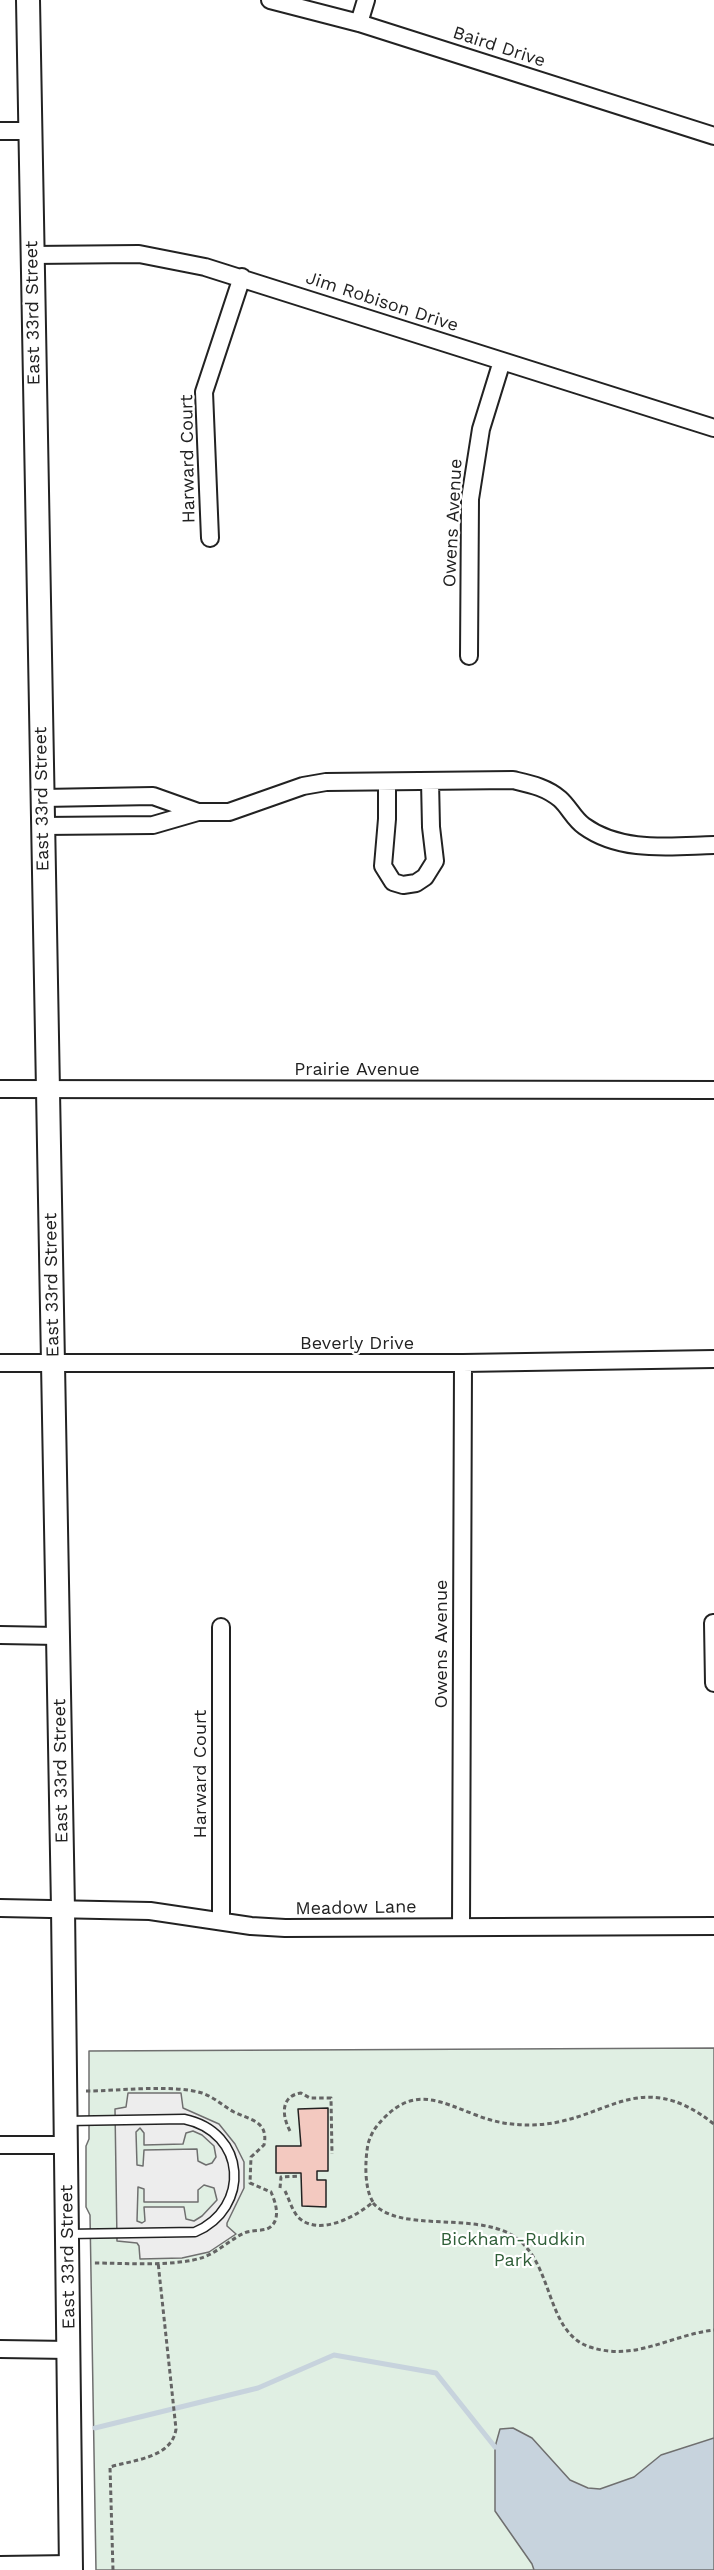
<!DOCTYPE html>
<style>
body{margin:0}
canvas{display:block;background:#fff}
</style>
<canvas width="714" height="2570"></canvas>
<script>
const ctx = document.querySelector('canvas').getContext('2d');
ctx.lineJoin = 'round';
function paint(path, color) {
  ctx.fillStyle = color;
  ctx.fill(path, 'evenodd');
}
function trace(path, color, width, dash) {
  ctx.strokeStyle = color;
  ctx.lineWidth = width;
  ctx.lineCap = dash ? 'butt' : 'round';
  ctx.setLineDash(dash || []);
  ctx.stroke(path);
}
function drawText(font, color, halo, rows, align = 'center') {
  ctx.font = font + ' "Work Sans",sans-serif';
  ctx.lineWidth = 4.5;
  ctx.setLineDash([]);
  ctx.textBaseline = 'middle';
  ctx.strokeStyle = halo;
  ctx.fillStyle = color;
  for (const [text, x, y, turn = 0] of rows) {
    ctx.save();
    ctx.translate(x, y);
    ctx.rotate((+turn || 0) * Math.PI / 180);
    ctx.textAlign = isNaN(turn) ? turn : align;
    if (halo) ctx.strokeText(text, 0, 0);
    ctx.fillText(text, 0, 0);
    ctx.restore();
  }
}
const green = new Path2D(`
 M714,2048V2570H96L90,2215L86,2207V2146L89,2139V2051Z`);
const parking = new Path2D(`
 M128,2093H181L183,2108L219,2124L235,2144L244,2162V2188L227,2223V2226L236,2234L209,2252L182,2258L140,2259L139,2246L137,2243L117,2241L115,2109L126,2107ZM140,2128L144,2133V2145L183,2144L186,2133L193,2131L202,2135L214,2146L216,2157L212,2163L206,2165L198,2161L197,2149L144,2150L143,2166L137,2165L136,2132ZM204,2185L214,2188L217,2200L202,2216L194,2221L186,2219L184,2207H144L145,2221L142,2223L137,2221L138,2187L144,2189V2202H198V2190Z`);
const water = new Path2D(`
 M513,2428L532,2438L570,2480L588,2488L600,2489L634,2477L661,2455L714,2438V2570H534L532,2564L495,2511V2447L500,2429Z`);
const stream = new Path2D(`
 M95,2428L258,2388L334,2355L436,2373L495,2447`);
const building = new Path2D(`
 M328,2108V2171H317V2180H326V2207L302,2206L301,2173H276V2146H301L298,2109Z`);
const path = new Path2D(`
 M86,2091C120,2091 171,2084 202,2093C214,2097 223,2106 234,2112C250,2120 269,2121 264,2145L251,2157L250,2183L271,2192C276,2203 282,2222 267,2229C260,2231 251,2230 244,2233C230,2240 219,2251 204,2257C176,2267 125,2263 94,2263
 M290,2131C282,2116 280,2096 301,2093L310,2098H331L332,2154
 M280,2188L281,2177L301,2176
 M285,2191C289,2199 292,2210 298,2217C318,2237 356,2217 373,2202C364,2188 365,2160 368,2144C371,2133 376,2126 384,2118C415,2086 441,2102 476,2115C493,2122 511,2125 529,2125C606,2125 636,2063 714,2124
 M373,2203C399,2233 472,2212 512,2235C555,2261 544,2332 590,2347C635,2362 670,2335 714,2330
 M113,2570L110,2467C133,2460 172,2458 176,2429L158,2262`);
const lane = new Path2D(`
 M66,2121L184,2119C247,2132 251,2208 195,2232L68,2234`);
const street = new Path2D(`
 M270,0L359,23L714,136
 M359,23L366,0
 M0,131H30
 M32,255L139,254L205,267L714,428
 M210,538L204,392L242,277
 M469,656L470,499L481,429L502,361
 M387,782V819L383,866L393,882L403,885L416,883L425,877L435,861L431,827L430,781
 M43,798L153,796L198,812
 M43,826L153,825L198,812H229L303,786L326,782L513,780C530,784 546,787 560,799C569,807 574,819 584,826C621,853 671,846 714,845
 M0,1089L714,1090
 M0,1363H463L714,1359
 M713,1623L714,1683
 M221,1627V1921
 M0,1635L58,1636
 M0,1908L150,1911L251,1926L285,1928L714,1926
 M461,1926L463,1363
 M0,2145H67
 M0,2349L70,2350
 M0,2565L71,2564`);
const secondary = new Path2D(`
 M28,0L63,1908L71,2570`);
const streetNames = [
 ["Baird Drive",499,47,18],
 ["Jim Robison Drive",382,302,18],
 ["East 33rd Street",33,313,-91],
 ["Harward Court",188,459,-91],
 ["Owens Avenue",453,523,-87],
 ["East 33rd Street",42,799,-91],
 ["Prairie Avenue",357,1070],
 ["East 33rd Street",52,1285,-91],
 ["Beverly Drive",357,1344],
 ["Owens Avenue",442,1644,-90],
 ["East 33rd Street",61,1771,-91],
 ["Harward Court",201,1774,-90],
 ["Meadow Lane",356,1908,-1],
 ["East 33rd Street",68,2257,-91]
];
const parkNames = [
 ["Bickham-Rudkin",513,2240],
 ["Park",513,2261]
];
paint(green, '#e0efe3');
trace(green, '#6f6f6f', 1.5);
paint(parking, '#ededed');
trace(parking, '#6f6f6f', 1.5);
paint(water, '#c7d3dd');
trace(water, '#6f6f6f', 1.5);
trace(stream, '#c7d3dd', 5);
paint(building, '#f3c9c0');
trace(building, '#222', 1.5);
trace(lane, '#222', 11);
trace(street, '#222', 20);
trace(secondary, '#222', 26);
trace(path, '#646464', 3, [4.5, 3]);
trace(lane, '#fff', 8);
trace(street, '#fff', 16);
trace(secondary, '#fff', 22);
drawText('18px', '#222', '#fff', streetNames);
drawText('18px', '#2f5e38', '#fff', parkNames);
</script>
